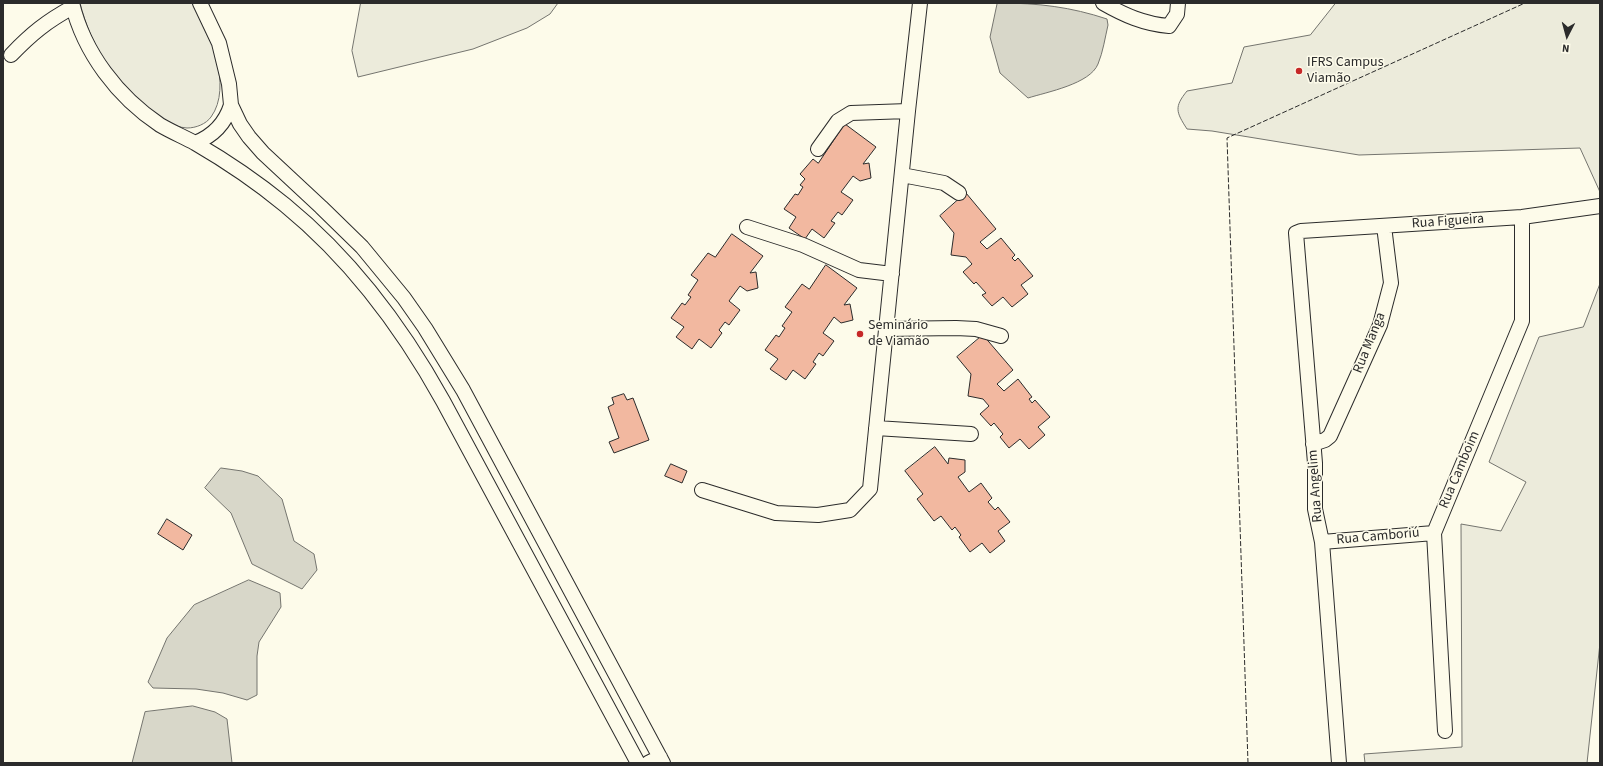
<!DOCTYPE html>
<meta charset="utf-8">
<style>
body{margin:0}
#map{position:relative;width:1603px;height:766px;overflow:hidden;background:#fdfbea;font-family:"Source Sans 3",sans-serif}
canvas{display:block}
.frame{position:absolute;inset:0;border:4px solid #2b2b2b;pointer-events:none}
.north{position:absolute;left:1547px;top:16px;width:40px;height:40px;-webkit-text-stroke:3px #fdfbea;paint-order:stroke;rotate:186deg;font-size:11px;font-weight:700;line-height:16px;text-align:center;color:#2b2b2b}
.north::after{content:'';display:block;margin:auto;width:14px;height:18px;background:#2b2b2b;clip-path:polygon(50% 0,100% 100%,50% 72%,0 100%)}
</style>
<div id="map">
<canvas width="1603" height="766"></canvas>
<div class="frame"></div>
<div class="north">N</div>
</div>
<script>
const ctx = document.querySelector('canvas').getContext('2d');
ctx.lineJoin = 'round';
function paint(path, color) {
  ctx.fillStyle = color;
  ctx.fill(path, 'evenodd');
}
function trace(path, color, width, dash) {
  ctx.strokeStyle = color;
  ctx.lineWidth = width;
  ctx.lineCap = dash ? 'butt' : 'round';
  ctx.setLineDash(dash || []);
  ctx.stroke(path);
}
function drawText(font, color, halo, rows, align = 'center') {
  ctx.font = font + ' "Source Sans 3",sans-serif';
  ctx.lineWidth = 3;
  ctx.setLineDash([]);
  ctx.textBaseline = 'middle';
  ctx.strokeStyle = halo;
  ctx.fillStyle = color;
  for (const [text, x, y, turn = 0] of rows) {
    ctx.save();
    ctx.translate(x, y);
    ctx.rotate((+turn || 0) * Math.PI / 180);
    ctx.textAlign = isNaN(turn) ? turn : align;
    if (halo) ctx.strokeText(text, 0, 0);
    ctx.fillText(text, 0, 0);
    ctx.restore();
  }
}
const green = new Path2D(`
 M80,3H192C210,30 233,87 211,117C206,124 196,128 187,128C172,127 158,118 147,108C112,80 91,46 80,3Z
 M361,3H558L550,14L527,28L473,49L358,77L352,51Z
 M1336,3H1600V192L1580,148L1359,155L1212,131L1187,129C1176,112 1174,107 1187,91L1232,83L1244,47L1310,35Z
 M1600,284V643L1587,763H1365L1364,754L1462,747L1461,524L1501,531L1526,482L1489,462L1539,337L1583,327Z`);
const water = new Path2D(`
 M1000,3C1038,3 1071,7 1107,19L1108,25C1105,38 1103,52 1098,64C1090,84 1047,92 1028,98L1000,73L990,37L997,4Z
 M221,468L242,471L258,476L282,499L294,541L314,554L317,570L302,589L252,564L231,513L205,488Z
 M249,580L280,593L281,607L259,642L257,656V695L247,700L223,693L196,689L153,688L148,682L167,638L194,605Z
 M193,706L215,712L227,719L232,763H132L145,712Z`);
const building = new Path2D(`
 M845,124L876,147L863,164L869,163L871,178L860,181L853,176L841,192L853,200L842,215L838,212L831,221L835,223L824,238L812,229L805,239L789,228L796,217L784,209L795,194L798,195L803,187L800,185L805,179L800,174L813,159L818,163Z
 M966,193L996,229L980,242L987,249L1001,238L1015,255L1012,258L1015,261L1018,258L1033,276L1021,285L1028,294L1012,307L1003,297L992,306L982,295L986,293L976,282L974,284L963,272L972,264L966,257L951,255L954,233L940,216Z
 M732,234L763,256L750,273L756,272L758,288L747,291L740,286L729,301L740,310L729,325L725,322L719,330L722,333L711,348L699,339L692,349L676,337L684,327L671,318L682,303L685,305L691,297L688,295L698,280L691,275L708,253L715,257Z
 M826,265L857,288L844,305L850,304L853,320L841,323L834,317L823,333L834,341L823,356L819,353L813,362L816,364L805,379L793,370L786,380L770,369L778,359L765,350L776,335L779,337L785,328L782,326L792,312L785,307L802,284L809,289Z
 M983,335L1013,370L997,384L1004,391L1018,379L1032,397L1029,399L1032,403L1035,400L1050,417L1038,427L1045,435L1029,449L1020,439L1009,448L1000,437L1003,434L994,423L991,426L980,414L989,406L983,399L968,396L971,374L957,357Z
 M624,394L627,400L633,398L649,440L614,453L609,442L619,438L608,407L614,404L612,398Z
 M935,447L948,464L949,458L965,460V472L958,477L969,492L981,483L992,498L988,502L995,510L998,507L1010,522L998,531L1005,541L990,553L982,543L970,552L959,537L961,535L955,527L952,530L941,516L934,521L917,499L923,494L905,471Z
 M671,464L687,471L682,483L665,476Z
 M167,519L192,535L183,550L158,534Z`);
const minor = new Path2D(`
 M72,3C84,53 118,97 160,125C172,132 184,137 195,143C226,161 257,182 285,205C351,259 402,327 443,401L638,763
 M200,3L219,43L229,84L231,105L240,124L249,137L263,153L321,207L362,247L404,298L425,328L463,390L663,763
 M1103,3C1124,15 1144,24 1169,26L1177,14L1178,3
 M11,55C31,34 47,21 73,7
 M195,143C213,136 225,124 231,105
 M818,149L838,121L851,113L908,111
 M902,175L944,183L959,193
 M747,227L803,245L859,270L892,274
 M886,329L956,328L976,329L1001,336
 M876,428L971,434
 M1313,444L1325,440L1330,436L1380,325L1391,283L1384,226
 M702,490L776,513L818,515L850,510L870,489L908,111L920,3
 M1322,542L1434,533
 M1445,731L1434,533L1522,321V217
 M648,763L660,757
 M1339,763L1322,542L1315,509V463L1296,233L1301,231L1522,217L1600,206`);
const fence = new Path2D(`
 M1248,763L1227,138L1525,3`);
const markers = [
 [1299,71,4,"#c62828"],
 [860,334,4,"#c62828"]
];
const poiNames = [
 ["IFRS Campus",1307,63],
 ["Viamão",1307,79],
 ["Seminário",868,326],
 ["de Viamão",868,342]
];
const streetNames = [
 ["Rua Figueira",1448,222,-4],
 ["Rua Manga",1370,343,-68],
 ["Rua Camboim",1460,470,-67],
 ["Rua Angelim",1316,486,-94],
 ["Rua Camboriú",1378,537,-5]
];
paint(green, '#ecebdb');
trace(green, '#74746e', 1);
paint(water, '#d8d7c9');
trace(water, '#74746e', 1);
paint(building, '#f2b8a0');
trace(building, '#2b2b2b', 1);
trace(minor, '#2b2b2b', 16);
trace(minor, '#fdfbea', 14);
trace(fence, '#2b2b2b', 1, [5, 2]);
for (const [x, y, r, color] of markers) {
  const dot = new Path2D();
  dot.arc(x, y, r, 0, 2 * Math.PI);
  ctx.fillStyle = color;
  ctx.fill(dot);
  trace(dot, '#fdfbea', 1.5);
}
drawText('14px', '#2b2b2b', '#fdfbea', poiNames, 'left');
drawText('14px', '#2b2b2b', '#fdfbea', streetNames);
</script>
